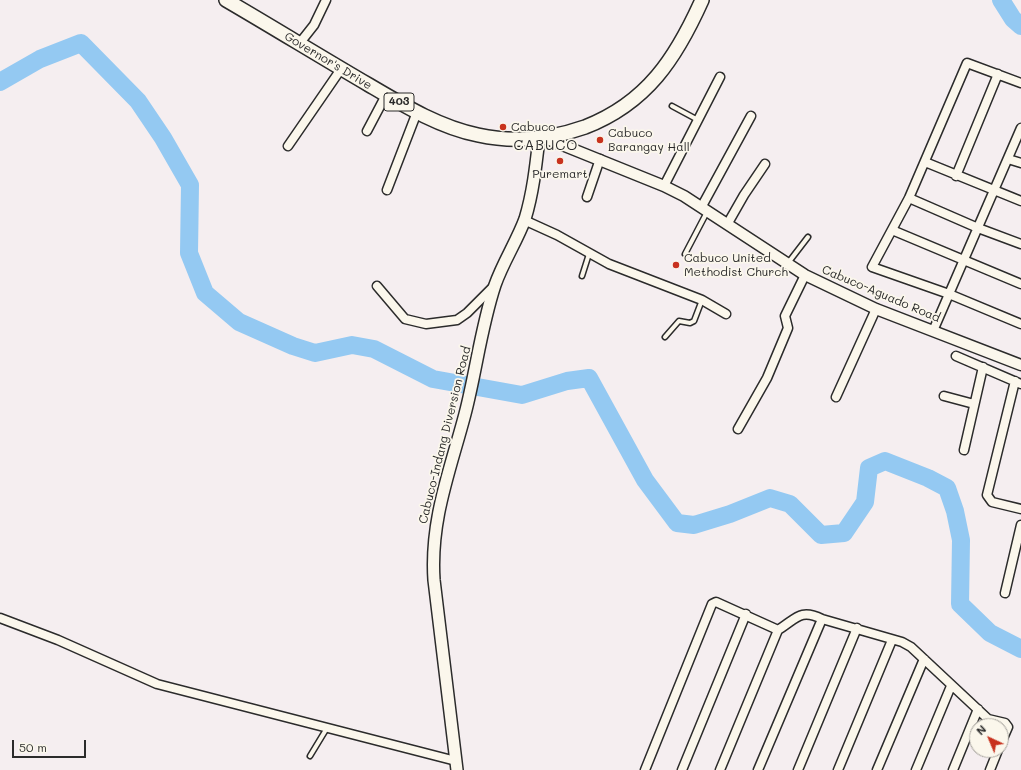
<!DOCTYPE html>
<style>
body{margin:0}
#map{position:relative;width:1021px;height:770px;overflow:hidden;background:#f5eef0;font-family:Mali,sans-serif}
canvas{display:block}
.north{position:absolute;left:969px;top:718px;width:40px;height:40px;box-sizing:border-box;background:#fbf7ec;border:1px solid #a8a59f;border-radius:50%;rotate:316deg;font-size:11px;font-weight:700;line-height:16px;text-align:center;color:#2b2b2b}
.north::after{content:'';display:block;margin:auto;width:14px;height:18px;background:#c8321e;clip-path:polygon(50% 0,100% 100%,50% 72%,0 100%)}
.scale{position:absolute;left:12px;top:740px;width:74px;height:18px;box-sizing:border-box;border:2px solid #2b2b2b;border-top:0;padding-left:5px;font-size:12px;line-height:14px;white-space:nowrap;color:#2b2b2b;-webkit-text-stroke:3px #fbf7ec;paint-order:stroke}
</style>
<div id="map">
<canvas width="1021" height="770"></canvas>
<div class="north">N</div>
<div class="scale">50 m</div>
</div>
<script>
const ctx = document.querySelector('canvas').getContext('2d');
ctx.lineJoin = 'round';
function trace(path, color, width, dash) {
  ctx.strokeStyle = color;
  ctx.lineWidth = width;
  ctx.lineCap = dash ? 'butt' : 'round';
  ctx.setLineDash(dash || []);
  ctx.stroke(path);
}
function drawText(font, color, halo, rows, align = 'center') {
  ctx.font = font + ' Mali,sans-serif';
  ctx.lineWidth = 3.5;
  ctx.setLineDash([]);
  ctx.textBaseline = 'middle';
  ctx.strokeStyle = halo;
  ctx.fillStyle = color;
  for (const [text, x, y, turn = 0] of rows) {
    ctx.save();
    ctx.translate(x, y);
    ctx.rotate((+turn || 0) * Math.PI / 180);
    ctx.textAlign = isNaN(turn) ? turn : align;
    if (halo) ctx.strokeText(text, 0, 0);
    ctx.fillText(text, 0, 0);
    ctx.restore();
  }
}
const river = new Path2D(`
 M1001,0L1013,19L1021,26
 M0,82L40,59L81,43L138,101L163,138L190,185L189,253L205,293L239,322L293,346L315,353L352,345L374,349L433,379L522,395L567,381L589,378L645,480L677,523L694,525L730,514L770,498L790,504L821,535L844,533L865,502L869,468L885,461L928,478L947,488L955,511L961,540L960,604L990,633L1021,649`);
const service = new Path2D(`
 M672,106L698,120
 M685,254L707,212
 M788,263L808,237
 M582,276L589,254
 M665,337L679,321L690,323L694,321L702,300
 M310,756L327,728`);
const minor = new Path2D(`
 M299,44L314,25L326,0
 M1021,83L967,63L909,198L872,267L949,294L1021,324
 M367,131L386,95
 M288,146L341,69
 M1008,159L1021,163
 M925,162L1021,201
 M956,176L998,74
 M664,186L720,77
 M387,190L417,112
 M587,197L600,159
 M909,198L978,228L1021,244
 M702,206L751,116
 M524,220L557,235L609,264L702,300L726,314
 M728,223L744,195L765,164
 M892,230L1021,284
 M377,286L405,319L426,324L457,320L467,313L494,286
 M933,331L1021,128
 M956,356L1021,384
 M1015,381L987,495L992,502L1021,509
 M944,396L974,404
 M836,397L876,309
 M738,429L767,378L788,328L785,316L805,275
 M964,450L983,367
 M1005,593L1021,525
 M0,618L58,640L157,684L456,761
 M645,770L712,604L716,602L778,630C796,619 800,608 822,619L902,642L911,647L988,719L1005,723L1008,727L1001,743
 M682,770L746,614
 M720,770L778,630
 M758,770L822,619
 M798,770L857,628
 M838,770L892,640
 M877,770L924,659
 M916,770L951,686
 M953,770L978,709
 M990,770L998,750`);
const tertiary = new Path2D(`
 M545,138L664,186L684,196L805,275L876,309L1021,365`);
const secondary = new Path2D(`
 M457,770L434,580C430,520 450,471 465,414C476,372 481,327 495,285C503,262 517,241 525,219C533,193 536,165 539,138`);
const primary = new Path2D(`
 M226,0C274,28 321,57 369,85C403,105 439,127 478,135C514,143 551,139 585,127C647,103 676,58 702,0`);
const markers = [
 [503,127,4,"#c8321e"],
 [600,140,4,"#c8321e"],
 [560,161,4,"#c8321e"],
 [676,265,4,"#c8321e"]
];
const shields = [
 [399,102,30]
];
const shieldNames = [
 ["403",399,102]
];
const streetNames = [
 ["Governor's Drive",328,61,31],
 ["Cabuco-Aguado Road",881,294,23],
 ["Cabuco-Indang Diversion Road",445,435,-76]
];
const poiNames = [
 ["Cabuco",511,127],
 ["Cabuco",608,133],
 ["Barangay Hall",608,147],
 ["Puremart",560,174,"center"],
 ["Cabuco United",684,258],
 ["Methodist Church",684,272]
];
const quarterNames = [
 ["CABUCO",546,146]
];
trace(river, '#94c9f2', 18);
trace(service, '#2b2b2b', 7);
trace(minor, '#2b2b2b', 11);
trace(tertiary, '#2b2b2b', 13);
trace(secondary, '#2b2b2b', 14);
trace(primary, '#2b2b2b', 16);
trace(service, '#fbf7ec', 4);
trace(minor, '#fbf7ec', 8);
trace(tertiary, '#fbf7ec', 10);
trace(secondary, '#fbf7ec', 11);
trace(primary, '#fbf7ec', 13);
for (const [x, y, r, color] of markers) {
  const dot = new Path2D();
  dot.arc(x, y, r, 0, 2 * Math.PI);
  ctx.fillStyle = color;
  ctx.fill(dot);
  trace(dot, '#fbf7ec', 1.5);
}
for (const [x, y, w] of shields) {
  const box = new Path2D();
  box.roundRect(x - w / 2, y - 9, w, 18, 3);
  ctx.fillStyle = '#fbf7ec';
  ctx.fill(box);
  trace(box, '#2b2b2b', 1);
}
drawText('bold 11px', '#2b2b2b', null, shieldNames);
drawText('12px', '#2b2b2b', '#fbf7ec', streetNames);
drawText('12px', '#2b2b2b', '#fbf7ec', poiNames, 'left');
ctx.letterSpacing = '1px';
drawText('14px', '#2b2b2b', '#fbf7ec', quarterNames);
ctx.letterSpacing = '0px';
</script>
